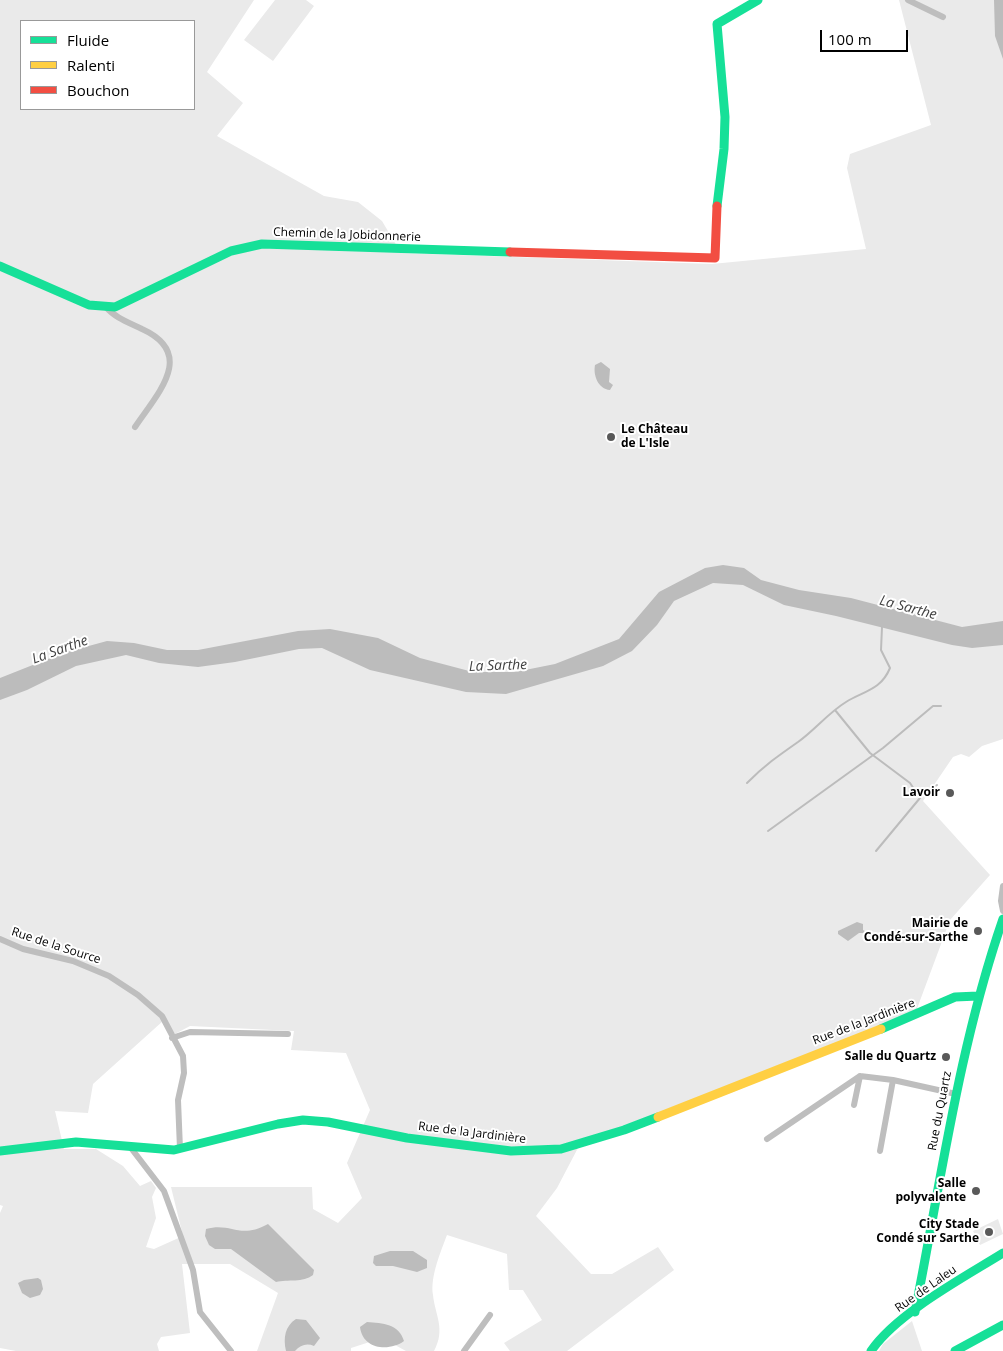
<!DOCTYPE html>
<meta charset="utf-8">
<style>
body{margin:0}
#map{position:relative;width:1003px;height:1351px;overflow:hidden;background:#fff;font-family:"Open Sans",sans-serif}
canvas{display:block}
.legend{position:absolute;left:20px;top:20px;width:175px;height:90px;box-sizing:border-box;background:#fff;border:1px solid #999;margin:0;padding:6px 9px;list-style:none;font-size:15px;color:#000}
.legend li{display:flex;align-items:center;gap:10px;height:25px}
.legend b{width:25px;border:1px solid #999}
.scale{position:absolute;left:820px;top:30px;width:88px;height:22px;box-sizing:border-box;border:2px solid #000;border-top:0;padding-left:6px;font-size:15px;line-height:18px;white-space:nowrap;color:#000;-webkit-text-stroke:4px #fff;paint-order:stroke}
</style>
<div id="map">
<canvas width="1003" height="1351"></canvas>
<ul class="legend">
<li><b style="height:6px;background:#16e098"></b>Fluide</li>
<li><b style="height:6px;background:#ffcf43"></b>Ralenti</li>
<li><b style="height:6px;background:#f24e42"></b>Bouchon</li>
</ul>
<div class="scale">100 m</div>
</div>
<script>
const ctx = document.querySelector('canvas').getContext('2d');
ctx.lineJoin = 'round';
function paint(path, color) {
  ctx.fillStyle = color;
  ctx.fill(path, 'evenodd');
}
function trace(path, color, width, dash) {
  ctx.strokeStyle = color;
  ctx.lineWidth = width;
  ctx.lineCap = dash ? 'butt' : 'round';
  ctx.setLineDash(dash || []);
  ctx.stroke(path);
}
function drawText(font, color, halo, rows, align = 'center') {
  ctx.font = font + ' "Open Sans",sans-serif';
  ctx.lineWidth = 4;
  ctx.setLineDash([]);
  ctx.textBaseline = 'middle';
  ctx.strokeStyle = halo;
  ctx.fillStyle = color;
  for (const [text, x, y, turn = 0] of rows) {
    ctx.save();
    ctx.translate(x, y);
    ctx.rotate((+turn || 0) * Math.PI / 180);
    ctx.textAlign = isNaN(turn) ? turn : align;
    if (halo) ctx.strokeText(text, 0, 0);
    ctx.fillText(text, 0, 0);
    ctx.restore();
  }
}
const green = new Path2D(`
 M0,0H254L207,72L243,103L217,136L324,196L358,202L382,221L401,253L712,264L866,249L847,168L850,154L931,125L899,0H1003V739L982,746L969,757L961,754L953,757L923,801L990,875L950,920L915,1014L733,1092L579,1146L557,1188L536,1216L591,1274H612L658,1247L674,1270L567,1351H510L504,1343L542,1320L523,1290H509L507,1254L447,1235C441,1251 430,1277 433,1295C435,1315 446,1329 434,1351H406L382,1338L351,1348V1351H257L278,1293L230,1264H182L190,1333L161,1337L157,1344L159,1351H16L0,1348V1213L3,1206L0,1205ZM21,21H194V109H21ZM163,1021L175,1034L190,1026L294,1031L291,1050L346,1053L370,1110L347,1163L362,1198L338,1223L313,1209L312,1187H171L183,1236L154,1249L146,1247L156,1218L152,1197L156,1188L151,1181L140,1186L123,1166L96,1149H64L55,1111L88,1113L93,1084Z
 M275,0H306L314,6L273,61L244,40Z
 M998,1219L1003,1234L980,1245L973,1231Z
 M912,1321L922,1351H879L883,1344Z`);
const water = new Path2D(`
 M994,0H1003V59L995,36Z
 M601,362L610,369L609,382L613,385L610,390C598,389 593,375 595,365Z
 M723,565L744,568L761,580L799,590L851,598L962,627L1003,621V645L972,648L952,645L836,616L784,605L743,585L713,583L674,601L657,625L632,651L603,666L506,694L466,692L370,670L322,648L299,649L235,662L198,667L159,663L126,655L76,666L27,690L0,700V678L63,653L107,641L134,643L167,650H198L298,631L330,629L378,638L420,658L473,672H515L555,664L619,639L659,592L705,568Z
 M857,922L863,924V930L868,933H859L848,941L838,934V931Z
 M268,1224L314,1270L313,1275C303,1283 288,1279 276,1282L231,1249H215L209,1245L205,1236L206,1229C232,1222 239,1240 268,1224Z
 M390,1251H413L427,1260V1268L417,1272L393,1266H376L373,1263L374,1256Z
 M38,1278L41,1280L43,1289L40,1295L30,1298L22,1293L18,1283L24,1280Z
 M296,1319L306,1320L320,1338L314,1346C307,1343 300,1345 295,1351H286C283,1338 285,1326 296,1319Z
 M367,1322C383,1323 399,1324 404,1341C391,1351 363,1351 360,1327Z`);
const stream = new Path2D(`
 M835,710L870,753L910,783L920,798L876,851
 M747,783C765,765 778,756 798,742C815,730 828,713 846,702C864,691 881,690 890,668L881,650L882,627
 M920,796L937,785
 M768,831L883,748L933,706H941`);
const street = new Path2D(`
 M908,0L943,17
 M106,307C115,318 130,323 142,329C197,354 157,394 135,427
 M1003,886L1001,901L1003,911
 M0,939L23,949L73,961L109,976L138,995L162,1016L183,1056L184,1073L178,1100L180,1149
 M172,1038L190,1032L288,1034
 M854,1105L860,1076
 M767,1139L860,1076L893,1080L956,1094
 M131,1148L164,1191L193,1270L200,1312L231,1351
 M880,1151L893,1080
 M464,1351L490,1315`);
const fast = new Path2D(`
 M717,206L724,149L725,117L717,24L758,0
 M0,266L89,305L115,307L231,251L262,244L510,252
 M881,1029L955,997L978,996
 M0,1151L76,1142L174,1150L278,1124L303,1120L328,1122L407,1138L511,1151L561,1149L624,1130L658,1117
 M915,1312C941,1181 959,1046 1003,919
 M871,1351C897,1313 963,1278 1003,1253
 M955,1351L1003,1325`);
const slow = new Path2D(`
 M658,1117L881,1029`);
const jam = new Path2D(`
 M510,252L715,258L717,206`);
const markers = [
 [611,437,5,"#595959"],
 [950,793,5,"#595959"],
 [978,931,5,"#595959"],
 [946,1057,5,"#595959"],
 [976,1191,5,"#595959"],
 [989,1232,5,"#595959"]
];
const streetNames = [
 ["Chemin de la Jobidonnerie",347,235,2],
 ["Rue de la Source",56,946,18],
 ["Rue de la Jardinière",864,1022,-21],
 ["Rue du Quartz",940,1111,-79],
 ["Rue de la Jardinière",472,1133,7],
 ["Rue de Laleu",926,1289,-35]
];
const poiNames = [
 ["Le Château",621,430,"left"],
 ["de L'Isle",621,444,"left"],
 ["Lavoir",940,793],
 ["Mairie de",968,924],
 ["Condé-sur-Sarthe",968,938],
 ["Salle du Quartz",936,1057],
 ["Salle",966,1184],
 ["polyvalente",966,1198],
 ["City Stade",979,1225],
 ["Condé sur Sarthe",979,1239]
];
const waterNames = [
 ["La Sarthe",908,608,15],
 ["La Sarthe",60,650,-20],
 ["La Sarthe",498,666,-2]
];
paint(green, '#eaeaea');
paint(water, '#bcbcbc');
trace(stream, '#bcbcbc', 2);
trace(street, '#bebebe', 6);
trace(fast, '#16e098', 9);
trace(slow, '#ffcf43', 9);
trace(jam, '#f24e42', 9);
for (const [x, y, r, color] of markers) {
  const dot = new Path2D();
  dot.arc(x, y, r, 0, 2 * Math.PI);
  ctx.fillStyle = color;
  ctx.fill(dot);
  trace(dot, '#fff', 2);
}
drawText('12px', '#000', '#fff', streetNames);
drawText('bold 12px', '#000', '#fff', poiNames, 'right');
drawText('italic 14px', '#414141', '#fff', waterNames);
</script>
